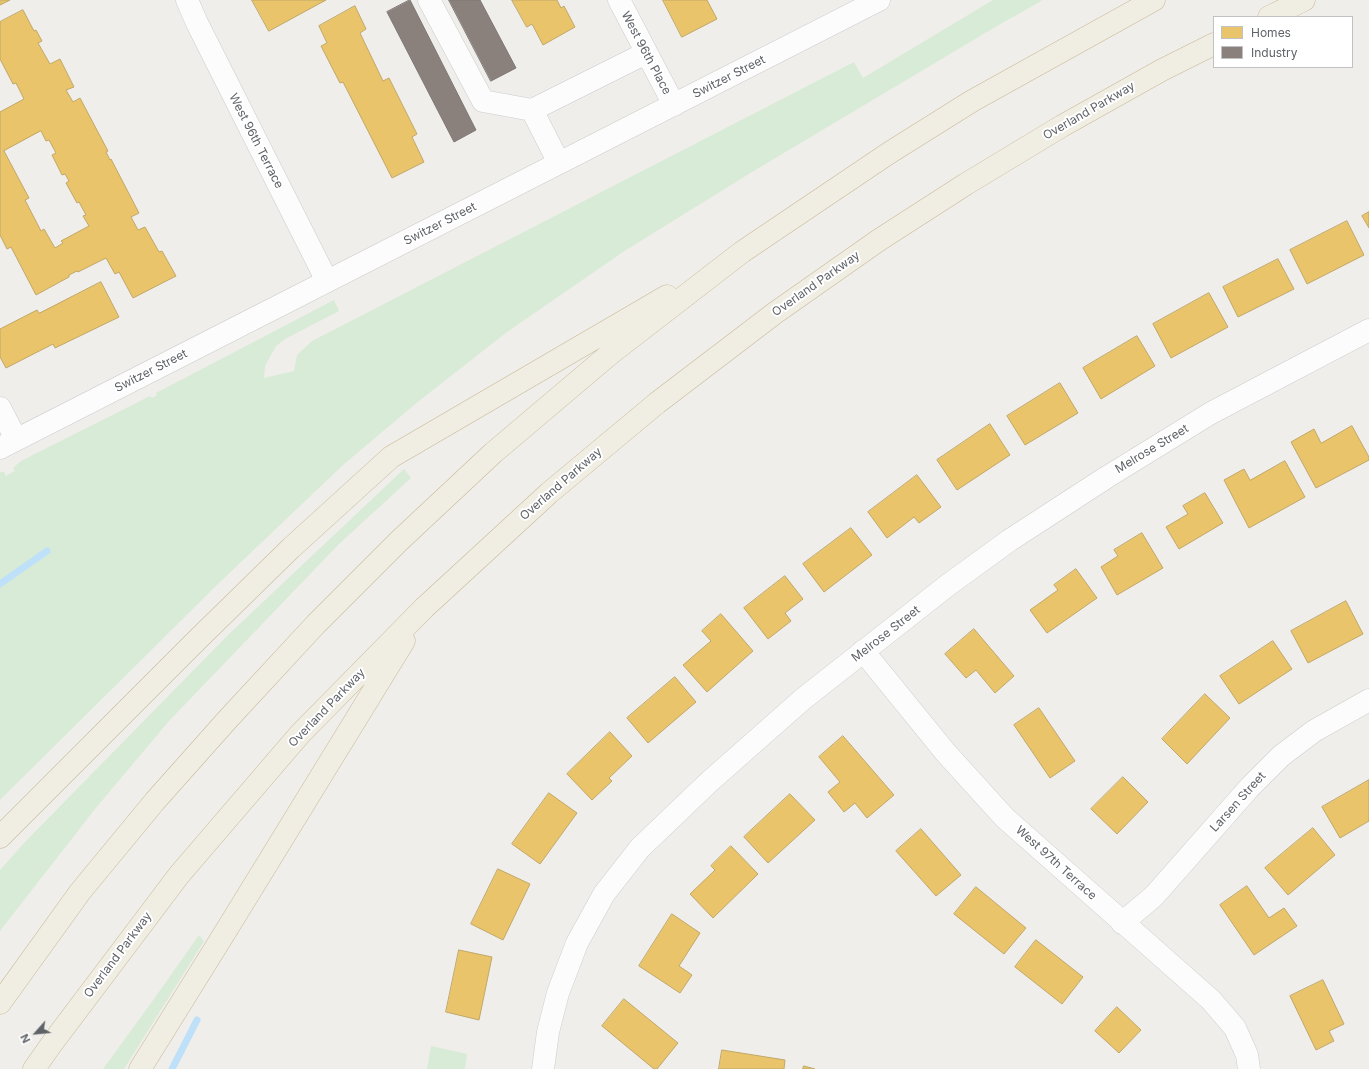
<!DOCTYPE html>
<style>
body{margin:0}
#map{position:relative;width:1369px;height:1069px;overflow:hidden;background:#efeeea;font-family:Inter,sans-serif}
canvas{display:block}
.legend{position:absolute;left:1213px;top:16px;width:140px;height:52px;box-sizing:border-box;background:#fff;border:1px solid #bfc1c3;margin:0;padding:5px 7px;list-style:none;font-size:12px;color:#5f6368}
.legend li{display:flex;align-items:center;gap:8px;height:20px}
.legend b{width:20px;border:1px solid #bfc1c3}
.north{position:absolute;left:16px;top:1013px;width:40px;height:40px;-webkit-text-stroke:3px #fff;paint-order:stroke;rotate:243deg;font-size:11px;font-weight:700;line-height:16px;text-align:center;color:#5f6368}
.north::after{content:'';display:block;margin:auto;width:14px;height:18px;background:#5f6368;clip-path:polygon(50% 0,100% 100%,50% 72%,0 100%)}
</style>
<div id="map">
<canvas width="1369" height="1069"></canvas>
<ul class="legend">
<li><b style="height:11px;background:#e9c46a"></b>Homes</li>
<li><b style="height:11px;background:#8a817c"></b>Industry</li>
</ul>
<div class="north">N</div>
</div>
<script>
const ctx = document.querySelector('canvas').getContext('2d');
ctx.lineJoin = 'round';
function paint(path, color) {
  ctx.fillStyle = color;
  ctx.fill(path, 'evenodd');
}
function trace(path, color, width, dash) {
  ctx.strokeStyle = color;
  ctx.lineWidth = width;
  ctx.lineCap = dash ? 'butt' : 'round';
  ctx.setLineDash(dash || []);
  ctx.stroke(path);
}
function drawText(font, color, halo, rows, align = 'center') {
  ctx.font = font + ' Inter,sans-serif';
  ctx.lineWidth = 4;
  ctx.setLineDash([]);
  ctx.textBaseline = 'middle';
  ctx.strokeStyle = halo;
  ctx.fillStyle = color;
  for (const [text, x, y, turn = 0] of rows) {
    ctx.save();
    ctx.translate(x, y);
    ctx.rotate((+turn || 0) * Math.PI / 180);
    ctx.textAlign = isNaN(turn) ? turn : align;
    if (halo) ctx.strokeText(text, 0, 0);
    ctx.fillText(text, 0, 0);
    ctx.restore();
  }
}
const green = new Path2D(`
 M993,0H1043L997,26L757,169L626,250L507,332L419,401L343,465L219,583L0,800V472H4L6,476L15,471L13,468L21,461L150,396L152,398L157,395L156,393L334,300L339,311L285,339L276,346L265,366L264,378L294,371L297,355L312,341L854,62L863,78Z
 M404,469L411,478L339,544L169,721L95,809L0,931V870L24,843L229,634Z
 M199,935L204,941L124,1069H103L154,999Z
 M431,1046L467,1054L465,1069H427Z`);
const homes = new Path2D(`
 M0,0H10L0,5Z
 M252,0H326L269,31Z
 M512,0H557L561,8L564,6L575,27L543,45L532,24L527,27Z
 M663,0H707L717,19L682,37Z
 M355,6L366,29L360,33L383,81L389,78L417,134L412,137L424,162L392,178L343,82L340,83L321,46L327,43L319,26Z
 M23,10L34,31L36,30L42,41L38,43L50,64L60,59L74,87L66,90L73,102L80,98L108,151L106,152L110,160L111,159L139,213L131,217L138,230L145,227L159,252L162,251L176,276L133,298L119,272L115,274L106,258L78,272L77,271L69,275V277L36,295L11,247L7,249L0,235V112L24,99L16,83L13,84L0,59V22ZM41,131L46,141L49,140L56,153L52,155L62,175L65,174L69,181L66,183L77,203L79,202L86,215L83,216L89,226L61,241L63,243L55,248L44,229L41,231L25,200L29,198L4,151Z
 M1369,212V228L1362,216Z
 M1347,221L1364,255L1307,284L1290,250Z
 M1278,259L1294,289L1238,317L1223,287Z
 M101,282L119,317L55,348L53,344L6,368L0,357V329L37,310L39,313Z
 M1209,293L1228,327L1171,358L1153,324Z
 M1137,336L1155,366L1101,399L1083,368Z
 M1060,383L1078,413L1025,445L1007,416Z
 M990,424L1010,455L957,490L937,460Z
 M1352,426L1369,457V460L1316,488L1291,442L1314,429L1321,443Z
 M1285,461L1305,497L1249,528L1224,480L1244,469L1250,480Z
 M917,475L941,507L919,523L914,517L887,538L868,512Z
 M1205,493L1223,523L1179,549L1166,527L1188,514L1183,506Z
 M851,528L872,555L824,592L803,564Z
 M1142,533L1163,568L1117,595L1101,567L1118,556L1114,550Z
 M1076,569L1097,598L1047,633L1030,610L1058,590L1054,585Z
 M785,576L803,599L785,613L791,621L768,639L744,608Z
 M1346,601L1363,634L1308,663L1291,631Z
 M721,614L753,651L707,692L683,665L711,641L702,631Z
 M974,629L1014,676L995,693L976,670L966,678L945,654Z
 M1273,641L1292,669L1239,704L1220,676Z
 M675,677L696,702L648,743L627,718Z
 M1205,694L1230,718L1187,764L1162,739Z
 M1039,708L1075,761L1050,778L1014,725Z
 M610,732L632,756L609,778L612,781L592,800L567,774Z
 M843,736L894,795L867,818L855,803L844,812L828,792L840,782L819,757Z
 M1123,777L1148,802L1117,834L1091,809Z
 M1369,780V821L1340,838L1322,807Z
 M549,793L577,813L540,864L512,844Z
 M790,794L815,820L768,863L744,837Z
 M1313,828L1335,855L1288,895L1265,868Z
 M921,829L961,875L936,896L896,851Z
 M731,846L758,874L713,918L690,894L715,870L711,866Z
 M498,869L530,884L503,940L471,924Z
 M1247,886L1269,918L1284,908L1297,926L1254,955L1220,905Z
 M976,887L1026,928L1004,954L954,914Z
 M672,914L700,933L679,966L692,975L680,993L639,966Z
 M1036,940L1083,977L1062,1004L1015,967Z
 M459,950L492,957L479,1020L446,1012Z
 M1323,980L1344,1024L1329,1031L1334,1041L1316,1050L1290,996Z
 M624,999L678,1043L657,1069H654L602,1026Z
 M1117,1007L1141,1030L1119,1053L1095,1031Z
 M722,1050L785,1060L784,1069H719Z
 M804,1066L815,1069H803Z`);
const industry = new Path2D(`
 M410,0L476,130L454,142L387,12Z
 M449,0H480L516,68L491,81Z`);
const stream = new Path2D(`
 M0,584L47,551
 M172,1069L197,1020`);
const minor = new Path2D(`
 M187,0L197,23L327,281
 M429,0L483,101L532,110L559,163
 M619,0L674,105
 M532,110L646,53
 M0,408L16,439
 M0,448L879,0
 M863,651L946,753L1005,818L1211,1000L1235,1028L1247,1055L1249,1069
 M1122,923L1154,896L1250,787L1281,756L1314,731L1369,700
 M543,1069L548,1032L558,993L577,943L604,894L640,848L709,782L803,699L948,585L1010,540L1107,477L1211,413L1369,330`);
const highway = new Path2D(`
 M1269,17L1304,0
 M0,837L197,640L291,548L391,457L667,296
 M0,1003L80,892L155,801L228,719L316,624L399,541L493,453L610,354L742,252L889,153L972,101L1154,0
 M34,1069L53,1042L179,875L300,734L424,608L549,493L657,403L775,313L879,240L966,184L1062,126L1162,70L1214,44
 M140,1069L224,934L404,641`);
const streetNames = [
 ["West 96th Place",646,53,62],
 ["Switzer Street",729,77,-27],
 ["Overland Parkway",1089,111,-30],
 ["West 96th Terrace",256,141,63],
 ["Switzer Street",440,224,-27],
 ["Overland Parkway",816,284,-35],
 ["Switzer Street",151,371,-27],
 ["Melrose Street",1152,449,-31],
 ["Overland Parkway",561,484,-41],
 ["Melrose Street",886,634,-38],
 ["Overland Parkway",327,708,-46],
 ["Larsen Street",1238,802,-48],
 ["West 97th Terrace",1056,863,42],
 ["Overland Parkway",118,955,-53]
];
paint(green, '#d8ebd6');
paint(homes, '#e9c46a');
trace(homes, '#c0a769', 1);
paint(industry, '#8a817c');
trace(industry, '#7d7876', 1);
trace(stream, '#bfe0f9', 7);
trace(minor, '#cbcccc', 23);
trace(highway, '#c8b996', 23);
trace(minor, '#fdfcfc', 22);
trace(highway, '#f0ede3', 22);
drawText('12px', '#5f6368', '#fff', streetNames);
</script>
